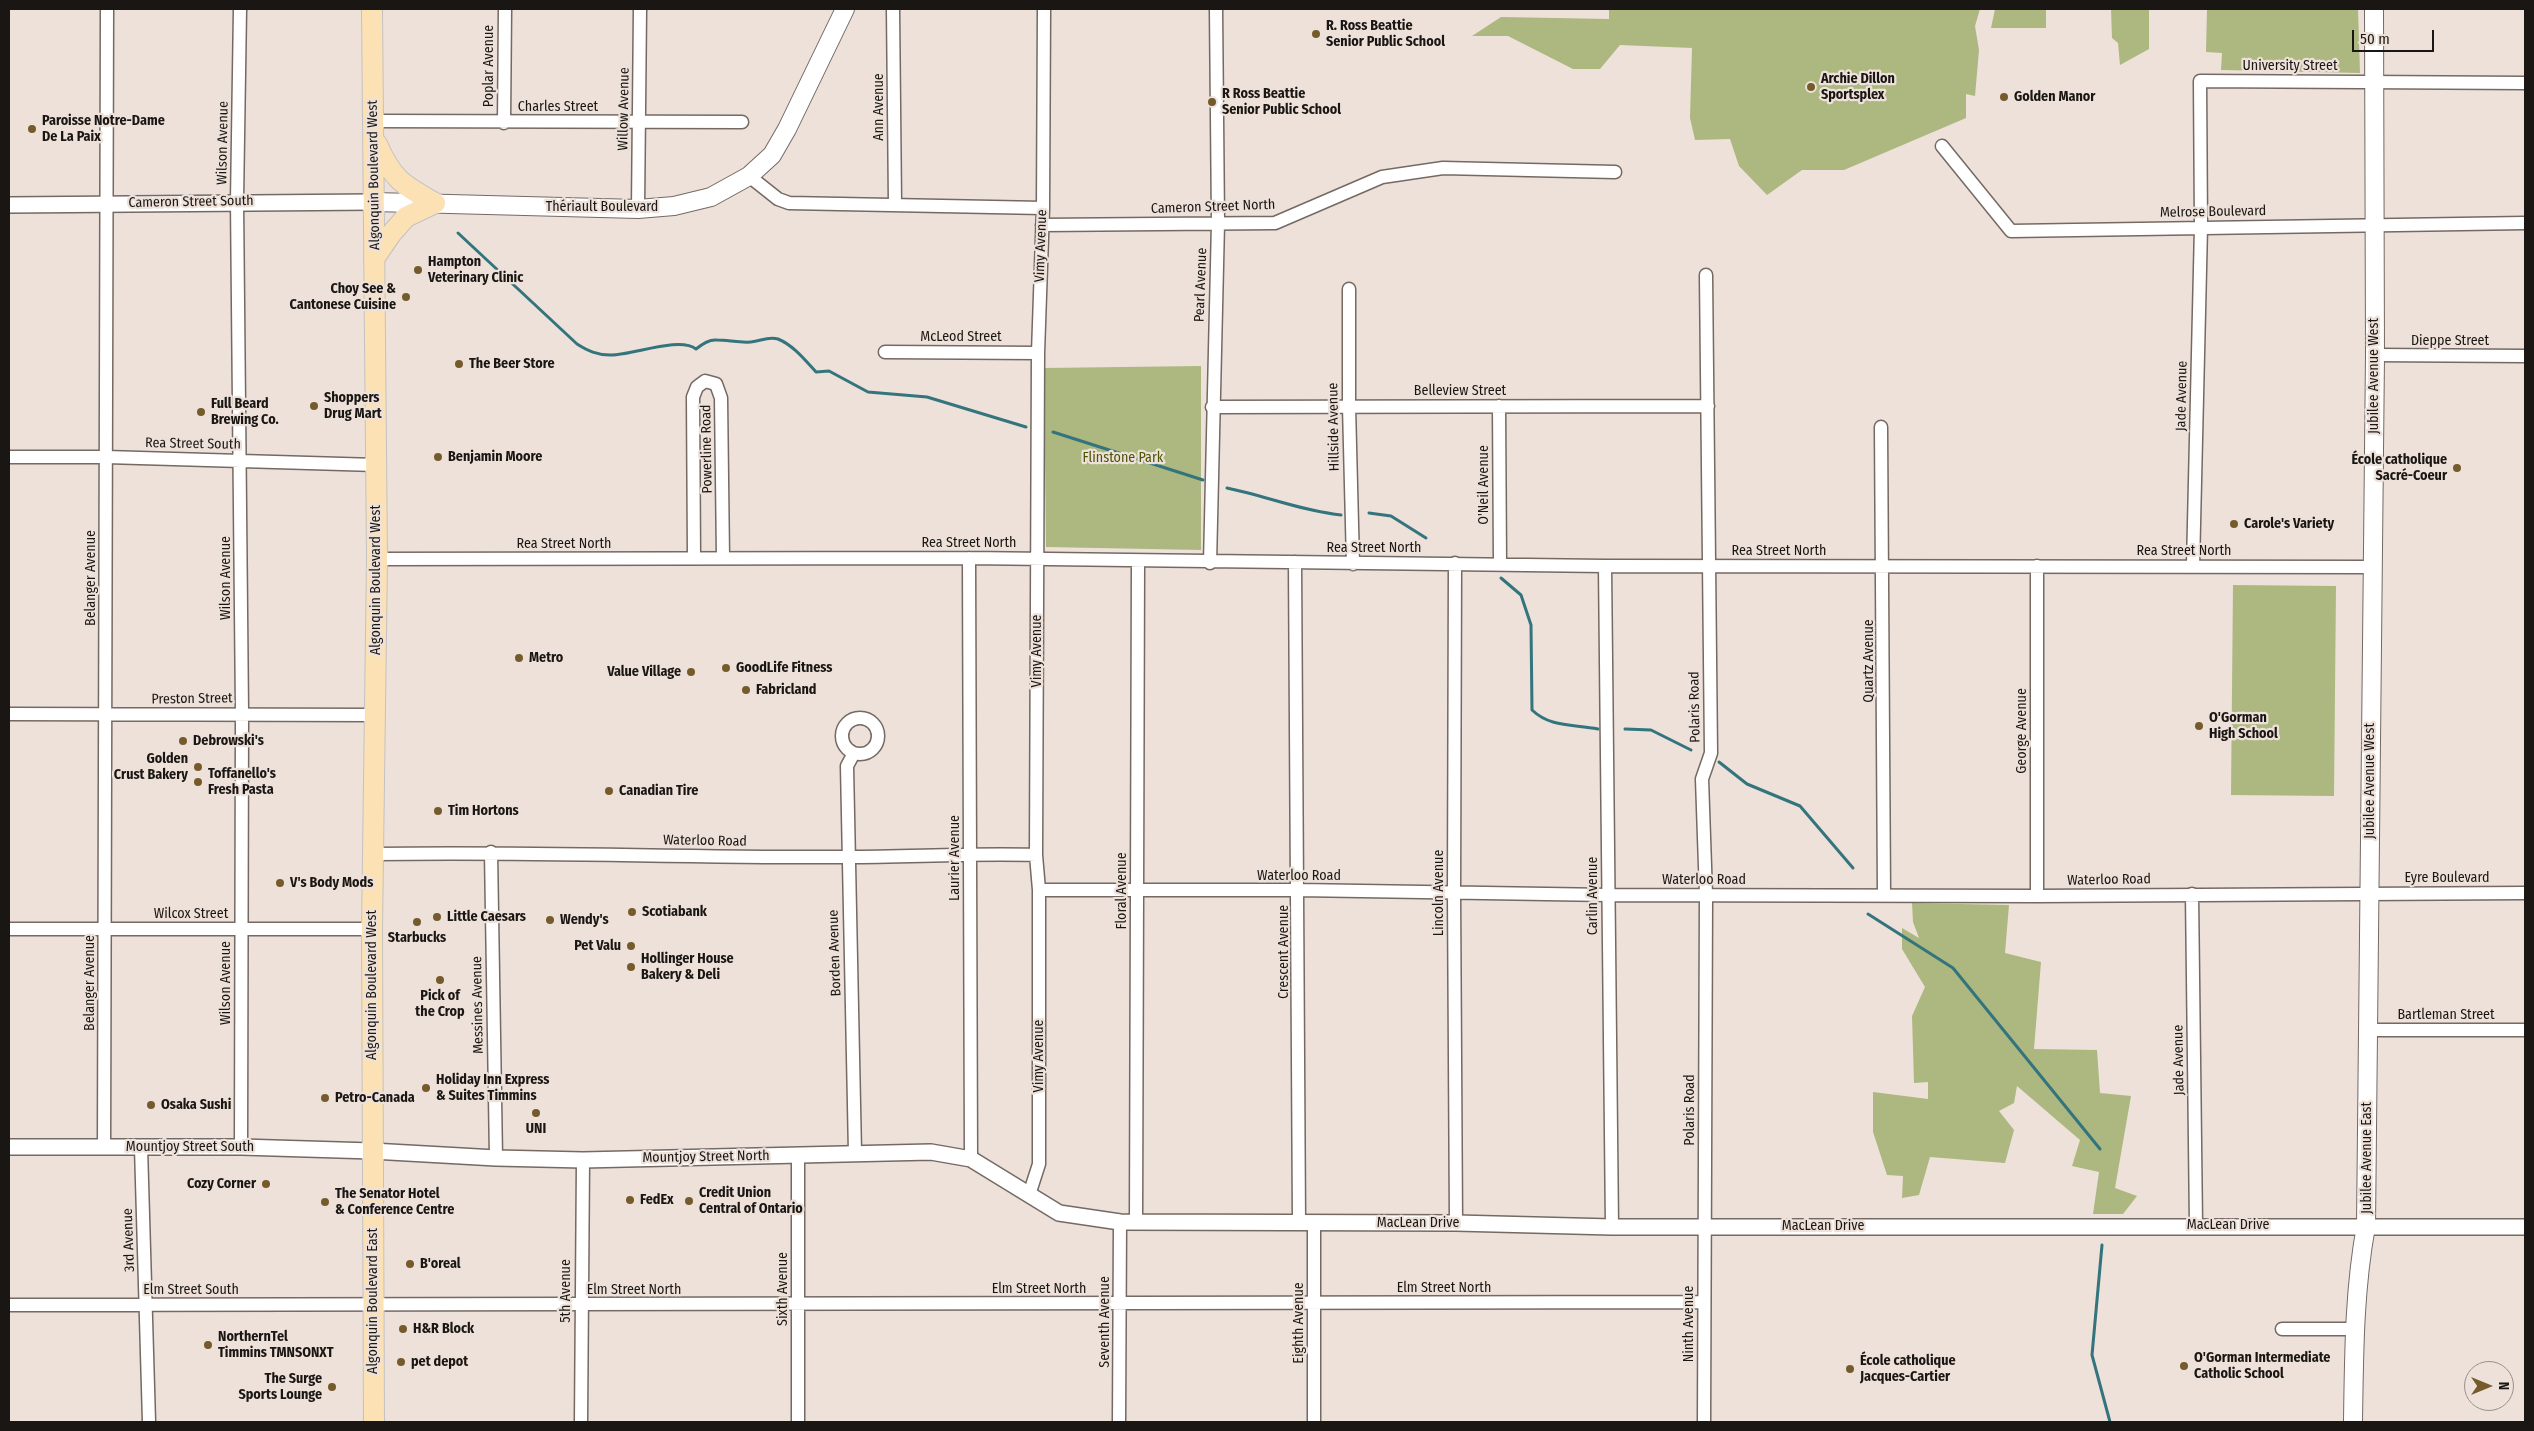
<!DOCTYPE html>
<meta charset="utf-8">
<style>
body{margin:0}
#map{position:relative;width:2534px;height:1431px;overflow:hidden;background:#ede1da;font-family:"Fira Sans Condensed",sans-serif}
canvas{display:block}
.frame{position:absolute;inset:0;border:10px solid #1a1613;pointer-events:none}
.north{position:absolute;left:2464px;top:1361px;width:50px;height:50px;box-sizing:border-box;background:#ede1da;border:1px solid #99908a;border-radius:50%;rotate:90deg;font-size:14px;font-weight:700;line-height:20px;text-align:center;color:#1a1613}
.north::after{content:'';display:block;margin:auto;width:18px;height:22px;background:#755a2c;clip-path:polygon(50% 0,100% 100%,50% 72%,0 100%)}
.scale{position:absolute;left:2352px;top:30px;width:82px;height:22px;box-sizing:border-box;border:2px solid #1a1613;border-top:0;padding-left:6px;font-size:15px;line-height:18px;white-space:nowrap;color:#1a1613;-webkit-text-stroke:4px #ede1da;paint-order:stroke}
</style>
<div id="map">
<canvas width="2534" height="1431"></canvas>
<div class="frame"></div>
<div class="north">N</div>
<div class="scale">50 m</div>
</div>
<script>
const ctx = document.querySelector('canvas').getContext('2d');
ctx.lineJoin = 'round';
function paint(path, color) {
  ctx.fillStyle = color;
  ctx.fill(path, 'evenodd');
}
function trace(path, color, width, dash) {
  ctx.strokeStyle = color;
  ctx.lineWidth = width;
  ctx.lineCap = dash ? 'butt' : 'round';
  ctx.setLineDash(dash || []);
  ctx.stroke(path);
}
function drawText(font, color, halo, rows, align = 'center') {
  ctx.font = font + ' "Fira Sans Condensed",sans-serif';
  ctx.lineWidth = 4.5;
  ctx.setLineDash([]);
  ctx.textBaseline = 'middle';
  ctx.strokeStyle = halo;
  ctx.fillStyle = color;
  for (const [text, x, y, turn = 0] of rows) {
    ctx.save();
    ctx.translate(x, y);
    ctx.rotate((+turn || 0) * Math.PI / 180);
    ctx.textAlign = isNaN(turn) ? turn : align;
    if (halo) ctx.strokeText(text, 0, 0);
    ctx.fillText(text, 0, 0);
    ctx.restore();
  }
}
const green = new Path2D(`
 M1609,9H1980L1975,26L1979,50L1975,96L1966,94V118L1844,170H1802L1767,195L1739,166L1730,139L1695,140L1690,118L1692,48L1620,45L1600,69H1573L1508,36H1472L1501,17L1609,19Z
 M1995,9H2046V28H1991Z
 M2111,9H2149V49L2120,65L2118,43L2112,38Z
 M2207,9H2358L2360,73L2221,70L2222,53L2206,52Z
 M1201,366V550L1046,547L1044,368Z
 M2233,585L2336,586L2334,796L2231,795Z
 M1912,903L2009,905L2005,953L2041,962L2034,1049L2097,1050L2100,1093L2131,1096L2115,1188L2137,1196L2123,1214H2093L2099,1172L2072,1166L2080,1140L2017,1086L2014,1103L1999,1111L2014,1130L2005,1163L1930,1157L1919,1195L1902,1198L1903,1176L1887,1175L1873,1132V1092L1928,1099V1082L1914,1083L1912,1016L1925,987L1902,949V928L1919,938L1913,922Z`);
const stream = new Path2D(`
 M458,233L577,344C588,351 597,355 610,355C631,356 679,336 696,349C702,344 709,339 717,340C728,340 739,343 751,342C761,341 768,336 778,339C793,345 805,360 816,372L829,371L868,392L927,397L1026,427
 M1053,432L1203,480
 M1227,488C1266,496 1302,511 1341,515
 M1369,513L1391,516L1426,538
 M1501,578L1521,595L1531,625L1532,710C1551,728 1574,724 1598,729
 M1625,729L1651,730L1691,750
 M1719,762L1747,784L1800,806L1853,868
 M1868,914L1953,968L2100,1149
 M2102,1245L2092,1355L2110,1422`);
const minor = new Path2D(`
 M240,9L237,201L242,713L241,1147
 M893,9L895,204
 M374,121L742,122
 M504,123L505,9
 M1942,146L2011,231L2525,223
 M749,176L778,199L789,203L1043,208
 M638,209L640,9
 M1042,225L1275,223L1382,177L1443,168L1615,172
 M1349,289V406L1353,564
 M885,352L1038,353
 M2375,355L2525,356
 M1499,406L1500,563
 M1212,407L1708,406
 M1881,427L1884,894
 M9,457H106L376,465
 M694,558L693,397L697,387L705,381L716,384L721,398L723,558
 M969,558L971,1159
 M377,559L969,558L1605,566L2372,567
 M1295,562L1299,1223
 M1210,563L1218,223L1216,9
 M1455,563L1454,893L1456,1223
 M1605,566L1612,1227
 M2037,566V896
 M2193,566L2201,227L2200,81L2525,83
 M9,714L376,715
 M842 736a18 18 0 1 1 36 0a18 18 0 1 1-36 0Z
 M854,753L847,766L855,1153
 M491,852L496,1158
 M374,854C531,851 689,858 847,857C910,857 973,853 1036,855
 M1039,890H1299L1608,895L2037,896L2525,893
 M2192,894L2196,1225
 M9,929H372
 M2368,1030H2525
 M104,1147L107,9
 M141,1147L149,1422
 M1029,1195L1039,1164V890L1036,855L1038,353L1043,208L1044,9
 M1136,1222L1138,561
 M1314,1223V1422
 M9,1305L1704,1302
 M2282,1329H2354
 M581,1422L583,1160
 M798,1422V1156
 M1119,1422L1120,1222
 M1704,1422L1706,895L1702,779L1711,753L1706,275`);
const tertiary = new Path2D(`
 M9,205L374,202
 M9,1147H241L372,1151L496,1158L583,1160L931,1152L971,1159L1059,1213L1120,1222L1456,1223L1612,1227H2525`);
const secondary = new Path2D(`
 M374,202L638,209L674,206L711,197L749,176L772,155L787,129L845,9
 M2353,1422C2354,1356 2354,1291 2366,1226L2375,355L2374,9`);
const primary = new Path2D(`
 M372,9L377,559L372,929L374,1422
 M377,144C392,179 403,185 435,203
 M374,259L391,234L406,217L435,203`);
const markers = [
 [1316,34,5,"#755a2c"],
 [1811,87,5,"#755a2c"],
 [2004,97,5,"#755a2c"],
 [1212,102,5,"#755a2c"],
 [32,129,5,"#755a2c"],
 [418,270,5,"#755a2c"],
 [406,297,5,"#755a2c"],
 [459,364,5,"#755a2c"],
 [314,406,5,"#755a2c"],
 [201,412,5,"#755a2c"],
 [438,457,5,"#755a2c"],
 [2457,468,5,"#755a2c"],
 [2234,524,5,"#755a2c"],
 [519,658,5,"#755a2c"],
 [726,668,5,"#755a2c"],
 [691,672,5,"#755a2c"],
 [746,690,5,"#755a2c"],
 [2199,726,5,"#755a2c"],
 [183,741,5,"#755a2c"],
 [198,767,5,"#755a2c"],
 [198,782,5,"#755a2c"],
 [609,791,5,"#755a2c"],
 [438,811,5,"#755a2c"],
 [280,883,5,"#755a2c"],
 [632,912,5,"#755a2c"],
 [437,917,5,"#755a2c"],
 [550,920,5,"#755a2c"],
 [417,922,5,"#755a2c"],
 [631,946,5,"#755a2c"],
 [631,967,5,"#755a2c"],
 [440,980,5,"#755a2c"],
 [426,1088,5,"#755a2c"],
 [325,1098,5,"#755a2c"],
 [151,1105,5,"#755a2c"],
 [536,1113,5,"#755a2c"],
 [266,1184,5,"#755a2c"],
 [630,1200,5,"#755a2c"],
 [689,1201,5,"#755a2c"],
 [325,1202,5,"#755a2c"],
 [410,1264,5,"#755a2c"],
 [403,1329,5,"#755a2c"],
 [208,1345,5,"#755a2c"],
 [401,1362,5,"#755a2c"],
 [2184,1366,5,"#755a2c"],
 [1850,1369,5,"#755a2c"],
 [332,1387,5,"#755a2c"]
];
const poiNames = [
 ["R. Ross Beattie",1326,26],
 ["Senior Public School",1326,42],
 ["Archie Dillon",1821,79],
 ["Sportsplex",1821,95],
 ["R Ross Beattie",1222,94],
 ["Senior Public School",1222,110],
 ["Golden Manor",2014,97],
 ["Paroisse Notre-Dame",42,121],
 ["De La Paix",42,137],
 ["Hampton",428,262],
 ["Veterinary Clinic",428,278],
 ["Choy See &",396,289,"right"],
 ["Cantonese Cuisine",396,305,"right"],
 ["The Beer Store",469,364],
 ["Shoppers",324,398],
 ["Drug Mart",324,414],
 ["Full Beard",211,404],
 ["Brewing Co.",211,420],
 ["Benjamin Moore",448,457],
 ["École catholique",2447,460,"right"],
 ["Sacré-Coeur",2447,476,"right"],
 ["Carole's Variety",2244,524],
 ["Metro",529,658],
 ["GoodLife Fitness",736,668],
 ["Value Village",681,672,"right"],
 ["Fabricland",756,690],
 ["O'Gorman",2209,718],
 ["High School",2209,734],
 ["Debrowski's",193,741],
 ["Golden",188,759,"right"],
 ["Crust Bakery",188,775,"right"],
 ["Toffanello's",208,774],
 ["Fresh Pasta",208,790],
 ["Canadian Tire",619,791],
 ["Tim Hortons",448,811],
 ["V's Body Mods",290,883],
 ["Scotiabank",642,912],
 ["Little Caesars",447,917],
 ["Wendy's",560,920],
 ["Starbucks",417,938,"center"],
 ["Pet Valu",621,946,"right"],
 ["Hollinger House",641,959],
 ["Bakery & Deli",641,975],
 ["Pick of",440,996,"center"],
 ["the Crop",440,1012,"center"],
 ["Holiday Inn Express",436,1080],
 ["& Suites Timmins",436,1096],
 ["Petro-Canada",335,1098],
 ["Osaka Sushi",161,1105],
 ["UNI",536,1129,"center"],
 ["Cozy Corner",256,1184,"right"],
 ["Credit Union",699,1193],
 ["Central of Ontario",699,1209],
 ["The Senator Hotel",335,1194],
 ["& Conference Centre",335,1210],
 ["FedEx",640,1200],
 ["B'oreal",420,1264],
 ["H&R Block",413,1329],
 ["NorthernTel",218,1337],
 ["Timmins TMNSONXT",218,1353],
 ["O'Gorman Intermediate",2194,1358],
 ["Catholic School",2194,1374],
 ["École catholique",1860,1361],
 ["Jacques-Cartier",1860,1377],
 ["pet depot",411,1362],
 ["The Surge",322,1379,"right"],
 ["Sports Lounge",322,1395,"right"]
];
const streetNames = [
 ["Poplar Avenue",489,66,-90],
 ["University Street",2290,66],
 ["Charles Street",558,107],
 ["Ann Avenue",879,107,-90],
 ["Willow Avenue",624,109,-89],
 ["Wilson Avenue",223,143,-89],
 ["Algonquin Boulevard West",374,175,-91],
 ["Cameron Street South",191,202,-1],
 ["Thériault Boulevard",602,207],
 ["Cameron Street North",1213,207,-2],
 ["Melrose Boulevard",2213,212,-1],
 ["Vimy Avenue",1041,246,-88],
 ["Pearl Avenue",1201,285,-88],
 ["McLeod Street",961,337],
 ["Dieppe Street",2450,341],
 ["Jubilee Avenue West",2374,376,-90],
 ["Belleview Street",1460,391],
 ["Jade Avenue",2182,396,-89],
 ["Hillside Avenue",1334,427,-91],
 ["Rea Street South",193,444,1],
 ["Powerline Road",707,449,-91],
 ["O'Neil Avenue",1484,485,-90],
 ["Rea Street North",969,543],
 ["Rea Street North",564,544],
 ["Rea Street North",1374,548],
 ["Rea Street North",1779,551],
 ["Rea Street North",2184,551],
 ["Belanger Avenue",91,578,-90],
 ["Wilson Avenue",226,578,-90],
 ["Algonquin Boulevard West",376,580,-90],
 ["Vimy Avenue",1037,651,-90],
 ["Quartz Avenue",1869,661,-90],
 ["Preston Street",192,699,-1],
 ["Polaris Road",1695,707,-91],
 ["George Avenue",2022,731,-90],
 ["Jubilee Avenue West",2370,781,-90],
 ["Waterloo Road",705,841,1],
 ["Laurier Avenue",955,858,-90],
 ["Waterloo Road",1299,876],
 ["Eyre Boulevard",2447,878],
 ["Waterloo Road",1704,880],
 ["Waterloo Road",2109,880,-1],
 ["Floral Avenue",1122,891,-90],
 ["Lincoln Avenue",1439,893,-90],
 ["Carlin Avenue",1593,896,-90],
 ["Wilcox Street",191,914],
 ["Crescent Avenue",1284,952,-90],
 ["Borden Avenue",835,953,-92],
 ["Belanger Avenue",90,983,-90],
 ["Wilson Avenue",226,983,-90],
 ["Algonquin Boulevard West",372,985,-90],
 ["Messines Avenue",478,1005,-91],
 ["Bartleman Street",2446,1015],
 ["Vimy Avenue",1039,1056,-90],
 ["Jade Avenue",2179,1060,-91],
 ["Polaris Road",1690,1110,-90],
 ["Mountjoy Street South",190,1147],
 ["Mountjoy Street North",706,1157,-1],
 ["Jubilee Avenue East",2367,1158,-90],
 ["MacLean Drive",1418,1223],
 ["MacLean Drive",2228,1225],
 ["MacLean Drive",1823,1226],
 ["3rd Avenue",129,1240,-92],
 ["Elm Street North",1444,1288],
 ["Sixth Avenue",783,1289,-90],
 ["Elm Street North",1039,1289],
 ["Elm Street South",191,1290],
 ["Elm Street North",634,1290],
 ["5th Avenue",566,1291,-90],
 ["Algonquin Boulevard East",373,1301,-90],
 ["Seventh Avenue",1105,1322,-90],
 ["Eighth Avenue",1299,1323,-90],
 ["Ninth Avenue",1689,1324,-90]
];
const parkNames = [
 ["Flinstone Park",1123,458]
];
paint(green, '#acb880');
trace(stream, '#33747d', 3);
trace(minor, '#746963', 15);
trace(tertiary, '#746963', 18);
trace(secondary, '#746963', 20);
trace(primary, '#c3c2c2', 22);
trace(minor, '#fff', 12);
trace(tertiary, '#fff', 15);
trace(secondary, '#fff', 18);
trace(primary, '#fbe1b4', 20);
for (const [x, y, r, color] of markers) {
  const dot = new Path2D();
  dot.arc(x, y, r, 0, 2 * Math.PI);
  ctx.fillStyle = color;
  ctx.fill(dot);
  trace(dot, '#ede1da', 2);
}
drawText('bold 14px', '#1a1613', '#ede1da', poiNames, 'left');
drawText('14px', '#1a1613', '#ede1da', streetNames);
drawText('14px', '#4a5506', '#ede1da', parkNames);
</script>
